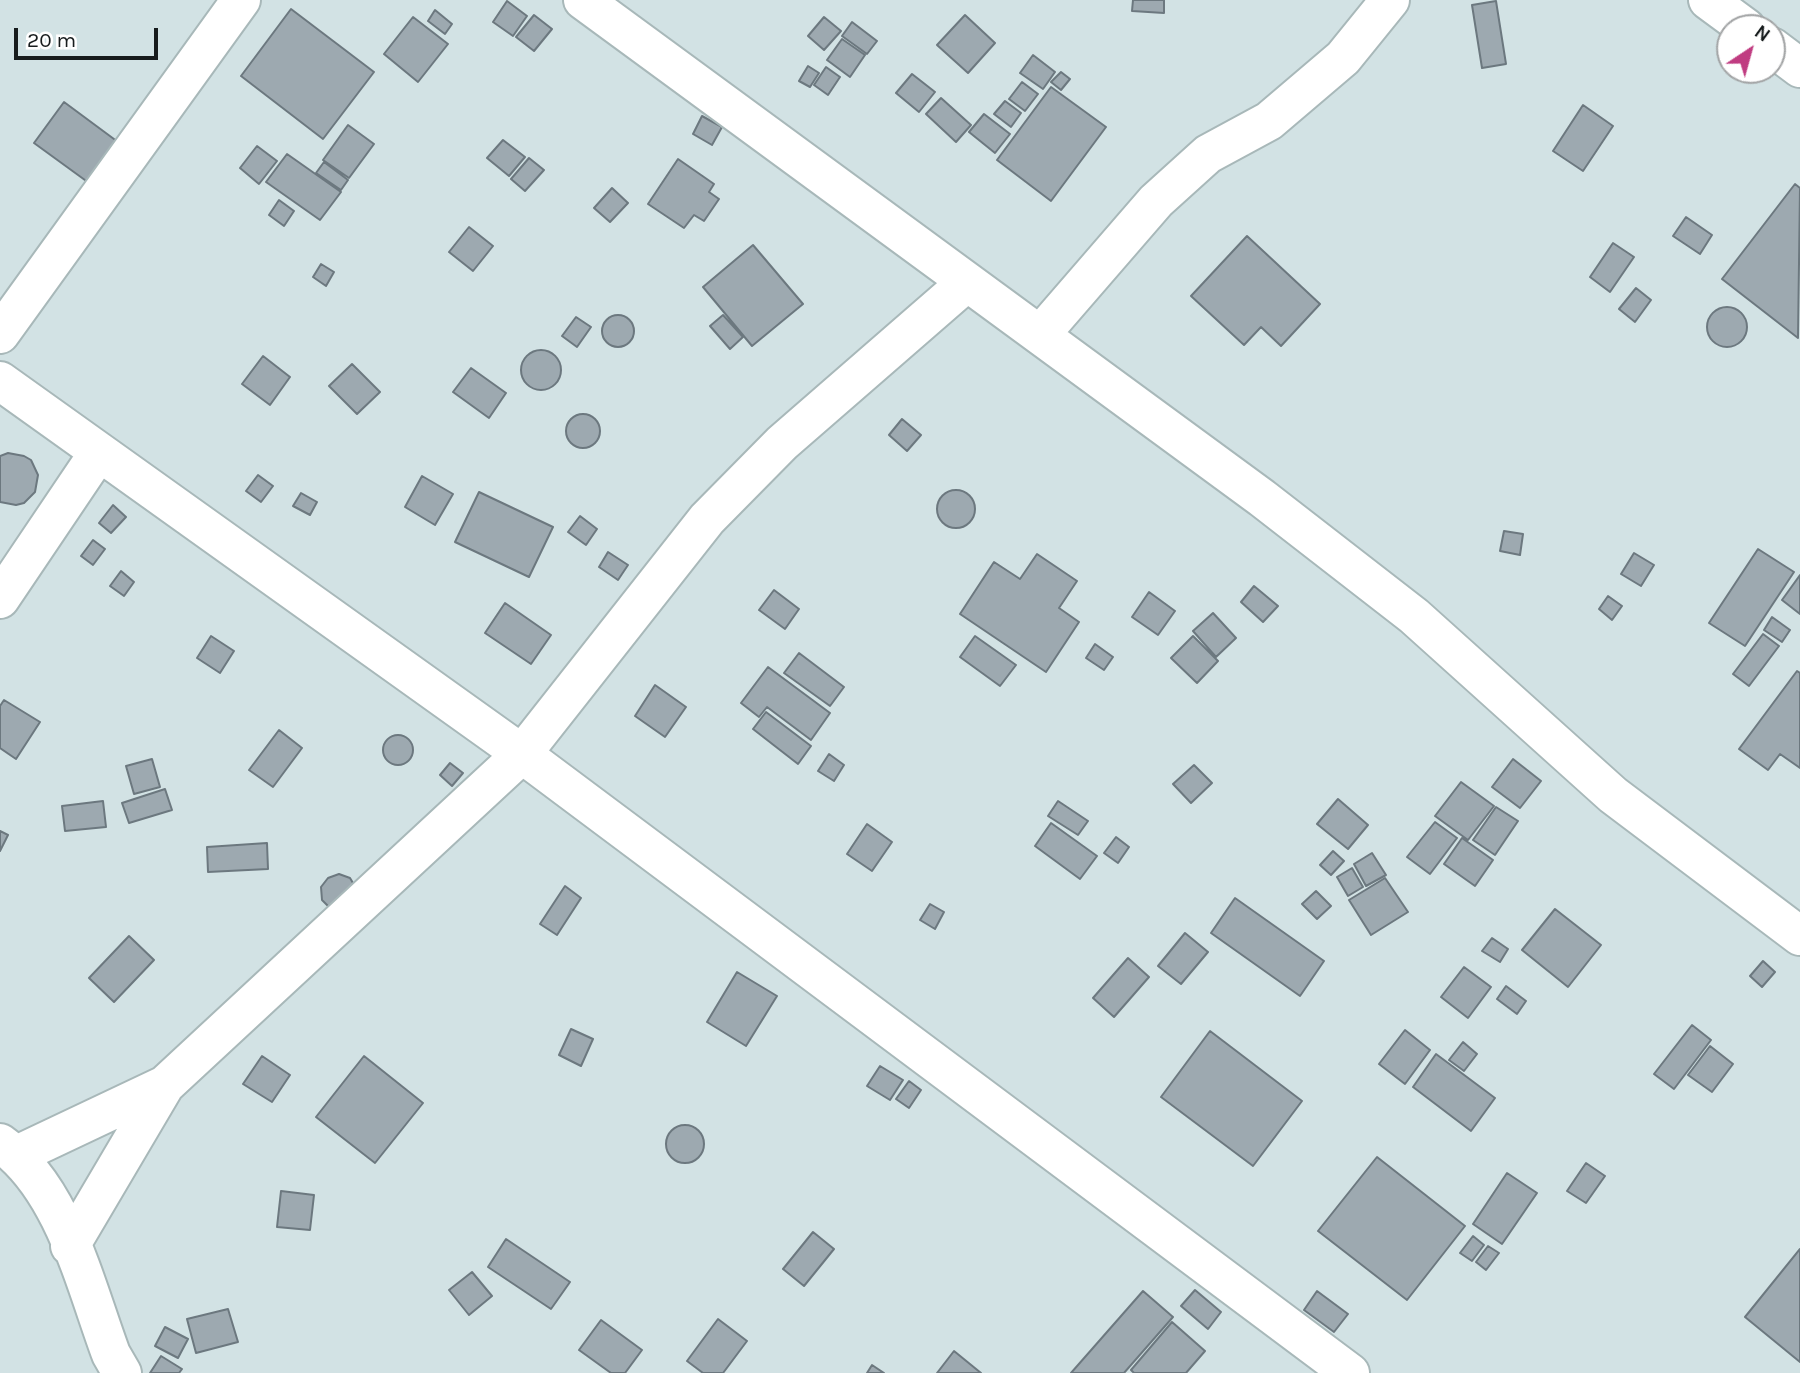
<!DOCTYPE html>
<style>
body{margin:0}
#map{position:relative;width:1800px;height:1373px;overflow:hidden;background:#d2e2e4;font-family:Karla,sans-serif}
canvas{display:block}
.north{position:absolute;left:1716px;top:14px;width:70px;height:70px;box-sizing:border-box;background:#fff;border:2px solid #a2a4a5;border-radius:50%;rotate:36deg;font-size:19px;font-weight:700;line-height:28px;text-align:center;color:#171c1d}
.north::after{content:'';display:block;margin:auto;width:24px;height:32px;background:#c03c81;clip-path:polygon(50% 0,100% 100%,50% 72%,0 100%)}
.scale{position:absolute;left:14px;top:28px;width:144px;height:32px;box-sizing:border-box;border:4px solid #171c1d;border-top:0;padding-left:9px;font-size:21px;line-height:24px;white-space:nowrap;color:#171c1d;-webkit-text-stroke:5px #fff;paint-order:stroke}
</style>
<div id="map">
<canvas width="1800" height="1373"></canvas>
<div class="north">N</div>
<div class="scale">20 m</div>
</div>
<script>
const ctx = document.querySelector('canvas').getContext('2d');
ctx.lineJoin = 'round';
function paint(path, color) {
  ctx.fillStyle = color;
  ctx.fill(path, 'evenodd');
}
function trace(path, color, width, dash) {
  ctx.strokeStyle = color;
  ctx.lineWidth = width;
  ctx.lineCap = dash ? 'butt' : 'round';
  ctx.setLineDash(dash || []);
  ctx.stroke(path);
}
const building = new Path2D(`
 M1133,0H1164V13L1132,11Z
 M507,1L527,16L513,36L493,22Z
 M1496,1L1506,64L1482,68L1472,5Z
 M291,9L374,72L323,139L241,76Z
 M435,10L452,24L445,34L428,21Z
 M534,15L552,29L534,51L516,37Z
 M965,15L995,43L968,73L937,45Z
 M413,17L448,44L418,82L384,54Z
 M824,17L841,31L824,50L808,36Z
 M852,22L877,41L867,54L842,36Z
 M842,39L865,55L850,77L827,60Z
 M1033,55L1055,72L1043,89L1020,73Z
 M808,66L819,73L810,87L799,81Z
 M826,67L840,77L828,95L814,85Z
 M1061,72L1070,79L1061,90L1051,82Z
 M912,74L935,92L919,112L896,93Z
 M1022,82L1038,94L1025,111L1009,99Z
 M1051,87L1106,127L1051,201L997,160Z
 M941,98L971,125L956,142L926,114Z
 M1005,101L1021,113L1011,127L994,114Z
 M64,102L118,142L89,183L34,143Z
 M1583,105L1613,126L1583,171L1553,151Z
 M984,114L1010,134L995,153L969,132Z
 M702,116L722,127L712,145L693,134Z
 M348,125L374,144L349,178L323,160Z
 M503,140L525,157L509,176L487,158Z
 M257,146L277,161L259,184L240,168Z
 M287,154L341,192L320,220L266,182Z
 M529,158L544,170L525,191L511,179Z
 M678,159L714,184L709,192L719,199L704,221L694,215L684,228L648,204Z
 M324,162L348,180L341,190L316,173Z
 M1795,184L1800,188L1798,338L1722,279Z
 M612,188L628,203L610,222L594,208Z
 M279,200L294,211L284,226L269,215Z
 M1686,217L1712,235L1700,254L1673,236Z
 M469,227L493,246L473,271L449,252Z
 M1247,236L1320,304L1281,346L1261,327L1244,345L1191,296Z
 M1613,243L1634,257L1610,292L1590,277Z
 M753,245L803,304L752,346L703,287Z
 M321,264L334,272L326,286L313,277Z
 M1636,288L1651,300L1635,322L1619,309Z
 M1707 327a20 20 0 1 1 40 0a20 20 0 1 1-40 0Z
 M723,315L743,337L730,349L710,326Z
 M602 331a16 16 0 1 1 32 0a16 16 0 1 1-32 0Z
 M576,317L591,327L577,347L562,336Z
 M521 370a20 20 0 1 1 40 0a20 20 0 1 1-40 0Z
 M263,356L290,377L270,405L242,384Z
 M352,364L380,392L357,414L329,386Z
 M471,368L506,393L489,418L453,392Z
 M566 431a17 17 0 1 1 34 0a17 17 0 1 1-34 0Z
 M902,419L921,435L907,451L889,435Z
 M8,453L24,456L31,460L38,475L35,492L24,503L16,505L0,502V456Z
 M258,475L273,486L261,502L246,491Z
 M422,476L453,494L435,525L405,507Z
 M937 509a19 19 0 1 1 38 0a19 19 0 1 1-38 0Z
 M479,492L553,527L529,577L455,542Z
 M301,493L317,502L310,515L293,506Z
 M113,505L126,517L111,533L99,523Z
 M580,516L597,529L586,545L568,532Z
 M1504,531L1523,534L1520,555L1500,551Z
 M93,540L105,549L93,565L81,556Z
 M1758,549L1794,572L1745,646L1709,623Z
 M608,552L628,565L618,580L599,567Z
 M1634,553L1654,565L1641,586L1621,574Z
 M1037,554L1077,581L1059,608L1079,622L1046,672L960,614L994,562L1020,579Z
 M121,571L134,582L124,596L110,586Z
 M1800,575V614L1782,600Z
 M1254,586L1278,606L1263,622L1241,602Z
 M774,590L799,609L785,629L759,610Z
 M1149,592L1175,611L1158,635L1132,617Z
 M1608,596L1622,606L1612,620L1599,609Z
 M505,603L551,635L531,664L485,633Z
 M1213,613L1236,638L1216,657L1193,631Z
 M1772,617L1790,630L1782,642L1764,630Z
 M1763,634L1779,646L1749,686L1733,674Z
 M211,636L234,651L220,673L197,658Z
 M975,636L1016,665L1000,686L960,657Z
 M1193,636L1218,661L1197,683L1171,658Z
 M1095,644L1113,657L1104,670L1086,658Z
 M799,653L844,687L830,706L784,673Z
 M768,667L830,713L811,740L767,707L759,717L741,703Z
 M1797,671L1800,673V768L1780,754L1768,770L1739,749Z
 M655,685L686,707L665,737L635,716Z
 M4,700L40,722L16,759L0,748V706Z
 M766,712L811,746L798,764L753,729Z
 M279,730L302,748L273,787L249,770Z
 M383 750a15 15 0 1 1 30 0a15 15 0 1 1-30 0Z
 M829,754L844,765L834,781L818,771Z
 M152,759L160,787L134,794L126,766Z
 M1513,759L1541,781L1520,808L1492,787Z
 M450,763L463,773L452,786L440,775Z
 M1194,765L1212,783L1191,803L1173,784Z
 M1461,782L1494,806L1468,840L1435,816Z
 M165,789L172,810L129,823L122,803Z
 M1338,799L1368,825L1348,849L1317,824Z
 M103,801L106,827L65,831L62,806Z
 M1058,801L1088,821L1078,835L1048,816Z
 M1496,807L1518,821L1495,855L1473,840Z
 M1435,822L1457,838L1430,874L1407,857Z
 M1051,823L1097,856L1080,879L1035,846Z
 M867,824L892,842L872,871L847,854Z
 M0,831L8,835L0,851Z
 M1116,837L1129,847L1118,863L1104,853Z
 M1462,838L1493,860L1475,886L1444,864Z
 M267,843L268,869L208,872L207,847Z
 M1333,851L1344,861L1331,875L1320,865Z
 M1372,853L1386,875L1366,886L1354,864Z
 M1352,868L1363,887L1348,896L1337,877Z
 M339,874L350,878L356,888L330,908L322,900L321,887L328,878Z
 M1385,878L1408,912L1371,935L1349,900Z
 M565,886L581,898L557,935L540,924Z
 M1316,891L1331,906L1317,919L1302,904Z
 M1235,898L1324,961L1300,996L1211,933Z
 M930,904L944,912L935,929L920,920Z
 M1555,909L1601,945L1568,987L1522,950Z
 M1185,933L1208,952L1181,984L1158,966Z
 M129,936L154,960L114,1002L89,978Z
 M1492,938L1508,949L1500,962L1482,951Z
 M1128,958L1149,977L1114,1017L1093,998Z
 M1763,961L1775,972L1762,987L1750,976Z
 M1464,967L1491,987L1468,1018L1441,997Z
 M737,972L777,996L746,1046L707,1022Z
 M1506,986L1526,1001L1517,1014L1497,999Z
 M1692,1025L1711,1040L1674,1089L1654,1074Z
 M571,1029L593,1039L581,1066L559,1055Z
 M1405,1030L1430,1050L1405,1084L1379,1064Z
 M1210,1031L1302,1101L1253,1166L1161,1097Z
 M1463,1042L1477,1054L1464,1071L1449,1060Z
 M1710,1046L1733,1064L1712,1092L1688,1075Z
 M1436,1054L1495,1098L1471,1131L1413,1087Z
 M262,1056L290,1075L272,1102L243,1084Z
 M364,1056L423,1103L375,1163L316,1117Z
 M880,1066L903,1080L890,1100L867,1086Z
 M909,1081L921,1090L909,1108L896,1099Z
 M666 1144a19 19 0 1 1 38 0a19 19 0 1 1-38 0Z
 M1377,1157L1465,1226L1407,1300L1318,1231Z
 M1586,1163L1605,1176L1586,1203L1567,1191Z
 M1507,1173L1537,1193L1502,1244L1473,1224Z
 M281,1191L314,1195L310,1230L277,1227Z
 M813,1232L834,1249L804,1286L783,1269Z
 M1473,1236L1484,1245L1472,1261L1460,1253Z
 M506,1239L570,1282L551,1309L488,1267Z
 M1488,1246L1499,1253L1486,1270L1476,1262Z
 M1800,1249V1362L1745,1317Z
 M472,1272L492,1296L469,1315L449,1290Z
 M1195,1290L1221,1312L1208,1329L1181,1306Z
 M1143,1291L1173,1317L1124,1373H1071Z
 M1317,1291L1348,1314L1334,1332L1304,1310Z
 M228,1309L238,1342L196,1353L187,1319Z
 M718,1319L747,1341L723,1373H703L687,1361Z
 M601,1320L642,1350L625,1373H611L579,1350Z
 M1172,1322L1205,1351L1186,1373H1134L1131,1370Z
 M165,1327L188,1339L178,1358L155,1346Z
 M954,1351L981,1373H937Z
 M161,1356L182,1369L179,1373H150Z
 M872,1365L884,1373H867Z`);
const minor = new Path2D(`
 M583,0L1262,498L1414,616L1613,795L1800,936
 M1708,0L1746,28
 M1772,47L1800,68
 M0,334L241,0
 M1040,335L1156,201L1208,154L1269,121L1343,58L1390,0
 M0,381L522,754L1350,1373
 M0,599L99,452
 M0,1143C63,1187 85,1284 111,1354L122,1373
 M17,1155L165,1085
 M70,1246L165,1085L522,754L707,519L782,443L966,283`);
paint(building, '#9da9b0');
trace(building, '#6c787f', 2);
trace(minor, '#a8b8b9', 42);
trace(minor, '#fff', 38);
</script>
